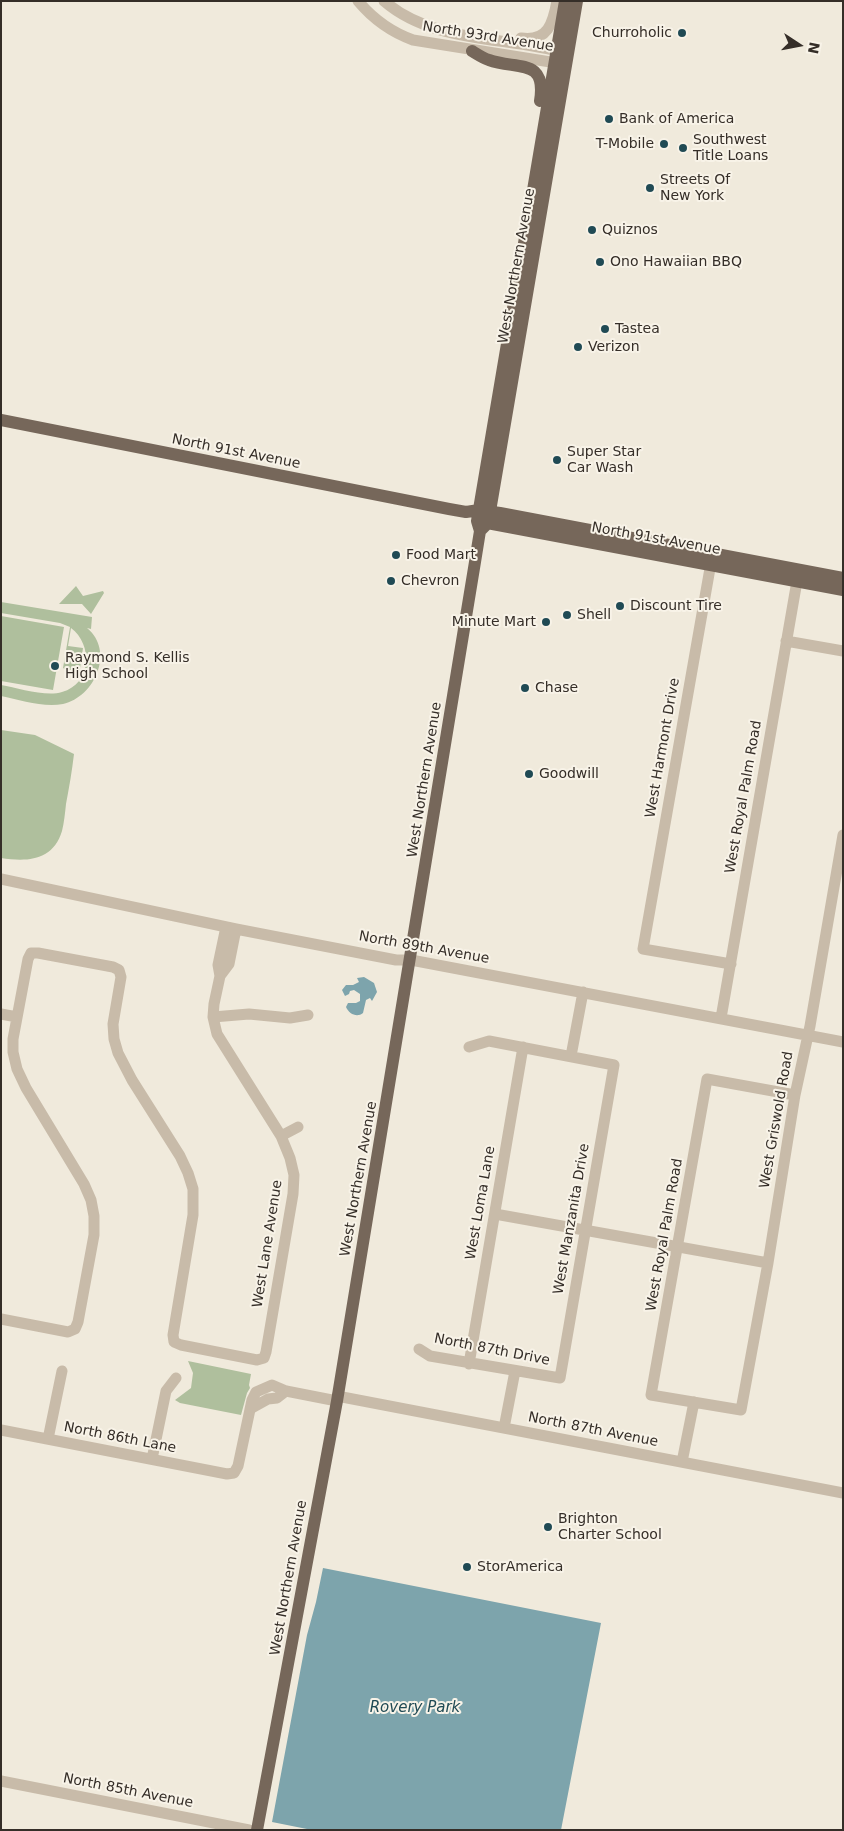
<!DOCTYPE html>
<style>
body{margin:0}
#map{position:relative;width:844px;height:1831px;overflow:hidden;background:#f0eadc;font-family:"DejaVu Sans",sans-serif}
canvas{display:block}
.frame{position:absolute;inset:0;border:2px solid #352e28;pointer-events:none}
.north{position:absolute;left:774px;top:20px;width:50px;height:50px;-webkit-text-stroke:4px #f8f3e8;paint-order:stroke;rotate:101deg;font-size:14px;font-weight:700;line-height:20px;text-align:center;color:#352e28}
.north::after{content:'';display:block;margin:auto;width:18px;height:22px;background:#352e28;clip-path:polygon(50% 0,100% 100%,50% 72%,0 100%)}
</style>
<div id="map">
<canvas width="844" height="1831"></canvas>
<div class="frame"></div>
<div class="north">N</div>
</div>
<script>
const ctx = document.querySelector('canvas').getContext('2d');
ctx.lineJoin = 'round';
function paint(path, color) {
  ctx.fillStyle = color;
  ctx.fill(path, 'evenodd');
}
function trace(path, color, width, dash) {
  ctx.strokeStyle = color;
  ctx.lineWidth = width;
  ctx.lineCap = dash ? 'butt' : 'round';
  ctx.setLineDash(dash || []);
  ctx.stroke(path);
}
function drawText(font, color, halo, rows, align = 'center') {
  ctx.font = font + ' "DejaVu Sans",sans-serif';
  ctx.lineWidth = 4;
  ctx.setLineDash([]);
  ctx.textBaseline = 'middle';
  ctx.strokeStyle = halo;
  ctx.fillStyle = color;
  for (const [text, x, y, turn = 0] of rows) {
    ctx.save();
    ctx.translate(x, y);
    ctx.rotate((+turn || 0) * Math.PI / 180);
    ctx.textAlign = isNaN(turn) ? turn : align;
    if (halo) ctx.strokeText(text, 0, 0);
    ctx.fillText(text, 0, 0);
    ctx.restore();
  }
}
const green = new Path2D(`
 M76,586L83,596L103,591L104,593L91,614L82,604H59Z
 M1,602L92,617L91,629L87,628C115,651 95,697 63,704C44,708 20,700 1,696V685C18,688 46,697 62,692C92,684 93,644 71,628L68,646L83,648L79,675L65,673V669L63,668L70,627L60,623L1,613Z
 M1,616L64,627L53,690L1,681Z
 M1,730L35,735L74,754C72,771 69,788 66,804C65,813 64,823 62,831C53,861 27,862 1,858Z
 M188,1361L251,1374L249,1385L250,1388L247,1393L241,1415L180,1403L175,1400L191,1388L193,1373Z`);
const water = new Path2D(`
 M364,977L374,983L377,992L372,1001L370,998L366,1000L363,1013C357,1018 349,1014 346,1007L348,1003H356L360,1001V994L354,990L350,991L349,994L345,996L342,990L346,985H353L359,982L357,978Z
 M323,1568L601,1623L561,1830H312L272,1822L307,1635L316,1602Z`);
const minor = new Path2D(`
 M358,1C373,19 391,32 413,40L563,64
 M384,1C434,44 506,36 565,53
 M521,38C548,42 553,23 557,1
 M712,557L643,949L731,964
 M786,641L843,651
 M1,879L236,929L396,960H411L843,1042
 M220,976L229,964L236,929
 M1,1014L17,1017
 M213,1017L249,1014L290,1018L308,1015
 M721,1018L797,581
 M571,1056L583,992
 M795,1095L707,1079L651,1395L741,1410L768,1263L795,1095L810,1026L843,835
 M281,1136L298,1127
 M495,1214L768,1263
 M1,1319L68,1332L75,1329L78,1322L94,1235V1216L91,1200L84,1184L26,1088L17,1069L13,1052V1039L28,959L31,953H38L113,967L119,970L121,977L113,1024L114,1039L118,1053L132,1080L180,1156L188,1173L193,1189V1215L173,1335L174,1342L181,1345L257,1360L264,1358L266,1352L293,1194L294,1175L290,1158L281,1136L217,1034L213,1017L214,1004L220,976L218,965L226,927
 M419,1349L430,1356L560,1378L614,1065L489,1041L469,1047
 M469,1364L523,1047
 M337,1396L843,1493
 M250,1409L268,1399L277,1398L286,1391
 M504,1428L515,1371
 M1,1430L227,1474L234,1473L238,1466L252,1400L256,1392L272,1385L286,1391L337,1401
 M48,1439L62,1371
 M152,1459L166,1391L176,1378
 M682,1462L694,1402
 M1,1781L249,1830`);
const major = new Path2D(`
 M472,51C477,54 483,58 489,60C516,70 547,57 540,101
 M1,420L449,509L466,512L479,510L500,513L843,578
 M482,522L843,590
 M480,531L488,523L577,1
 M257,1830L337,1401L475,562L480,531L477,521L565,1`);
const markers = [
 [682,33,5,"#204a54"],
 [609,119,5,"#204a54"],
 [664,144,5,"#204a54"],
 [683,148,5,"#204a54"],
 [650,188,5,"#204a54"],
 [592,230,5,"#204a54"],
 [600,262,5,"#204a54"],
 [605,329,5,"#204a54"],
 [578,347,5,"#204a54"],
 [557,460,5,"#204a54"],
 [396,555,5,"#204a54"],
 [391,581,5,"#204a54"],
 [620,606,5,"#204a54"],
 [567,615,5,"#204a54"],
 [546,622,5,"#204a54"],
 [55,666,5,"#204a54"],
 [525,688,5,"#204a54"],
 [529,774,5,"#204a54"],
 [548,1527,5,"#204a54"],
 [467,1567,5,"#204a54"]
];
const poiNames = [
 ["Churroholic",672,33,"right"],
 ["Bank of America",619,119],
 ["Southwest",693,140],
 ["Title Loans",693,156],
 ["T-Mobile",654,144,"right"],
 ["Streets Of",660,180],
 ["New York",660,196],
 ["Quiznos",602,230],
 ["Ono Hawaiian BBQ",610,262],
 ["Tastea",615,329],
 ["Verizon",588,347],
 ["Super Star",567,452],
 ["Car Wash",567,468],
 ["Food Mart",406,555],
 ["Chevron",401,581],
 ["Discount Tire",630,606],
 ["Shell",577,615],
 ["Minute Mart",536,622,"right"],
 ["Raymond S. Kellis",65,658],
 ["High School",65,674],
 ["Chase",535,688],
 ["Goodwill",539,774],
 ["Brighton",558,1519],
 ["Charter School",558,1535],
 ["StorAmerica",477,1567]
];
const streetNames = [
 ["North 93rd Avenue",488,37,9],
 ["West Northern Avenue",517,266,-80],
 ["North 91st Avenue",236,452,11],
 ["North 91st Avenue",656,539,10],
 ["West Harmont Drive",663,748,-80],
 ["West Northern Avenue",425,780,-81],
 ["West Royal Palm Road",744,797,-80],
 ["North 89th Avenue",424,948,10],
 ["West Griswold Road",777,1120,-80],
 ["West Northern Avenue",359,1179,-80],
 ["West Loma Lane",481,1203,-80],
 ["West Manzanita Drive",572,1219,-80],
 ["West Royal Palm Road",665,1235,-80],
 ["West Lane Avenue",268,1244,-81],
 ["North 87th Drive",492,1350,11],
 ["North 87th Avenue",593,1430,11],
 ["North 86th Lane",120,1438,11],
 ["West Northern Avenue",289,1578,-80],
 ["North 85th Avenue",128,1791,11]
];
const waterNames = [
 ["Rovery Park",415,1708]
];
paint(green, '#afbf9d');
paint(water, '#7da4ac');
trace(minor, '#c8bba9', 11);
trace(major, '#76675a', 12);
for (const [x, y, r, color] of markers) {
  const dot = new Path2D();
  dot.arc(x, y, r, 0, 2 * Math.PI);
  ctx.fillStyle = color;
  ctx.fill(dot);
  trace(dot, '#f8f3e8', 2);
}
drawText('14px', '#352e28', '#f8f3e8', poiNames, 'left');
drawText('14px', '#352e28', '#f8f3e8', streetNames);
drawText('italic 15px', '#204a54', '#f8f3e8', waterNames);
</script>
